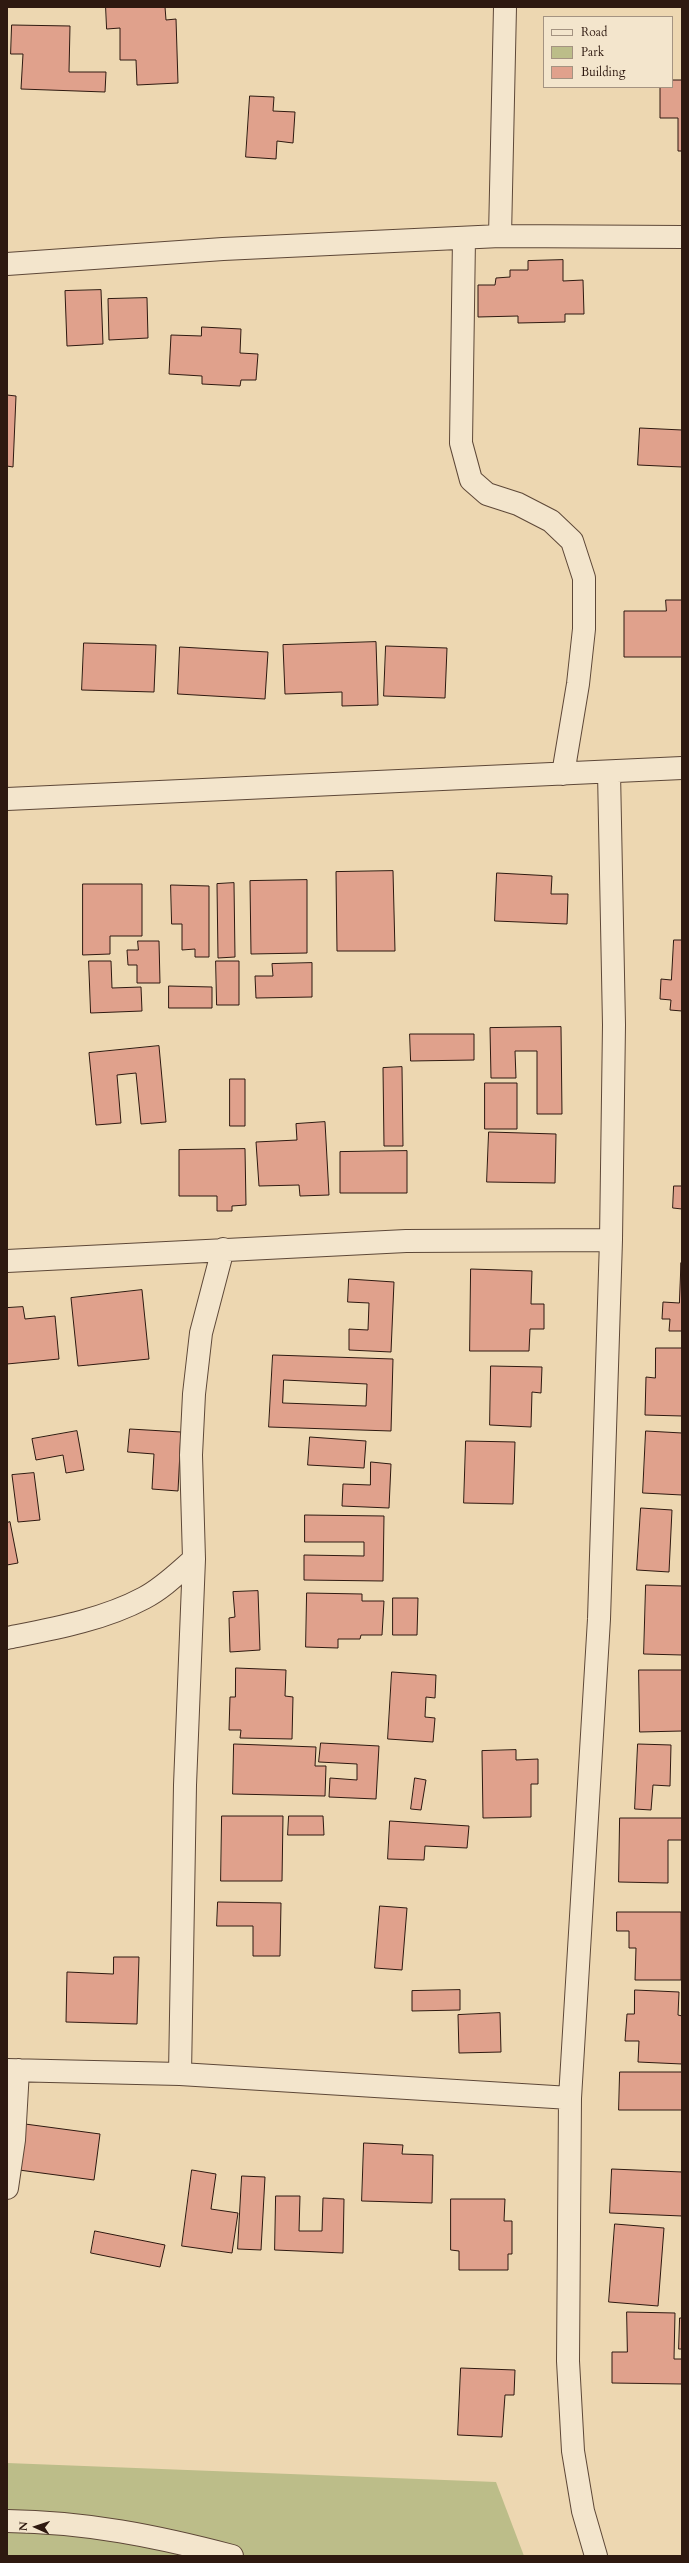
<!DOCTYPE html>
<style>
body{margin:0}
#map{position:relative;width:689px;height:2563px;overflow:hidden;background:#edd7b1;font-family:Cardo,serif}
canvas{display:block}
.frame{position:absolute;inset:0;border:8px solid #2e1910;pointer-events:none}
.legend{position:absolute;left:543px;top:16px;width:130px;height:72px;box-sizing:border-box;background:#f3e5cc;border:1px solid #a49381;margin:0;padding:5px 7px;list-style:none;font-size:12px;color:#2e1910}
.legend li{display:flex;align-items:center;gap:8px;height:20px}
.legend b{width:20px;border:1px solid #a49381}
.north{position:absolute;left:16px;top:2507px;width:40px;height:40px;-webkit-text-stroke:3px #f3e5cc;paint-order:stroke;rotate:273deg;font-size:11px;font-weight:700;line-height:16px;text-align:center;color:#2e1910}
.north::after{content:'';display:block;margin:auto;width:14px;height:18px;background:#2e1910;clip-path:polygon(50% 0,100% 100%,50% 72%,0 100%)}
</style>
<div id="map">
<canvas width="689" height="2563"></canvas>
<div class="frame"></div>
<ul class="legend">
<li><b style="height:5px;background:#f3e5cc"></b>Road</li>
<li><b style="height:11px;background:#bcbd89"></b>Park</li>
<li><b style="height:11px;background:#e0a18c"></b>Building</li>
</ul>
<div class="north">N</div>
</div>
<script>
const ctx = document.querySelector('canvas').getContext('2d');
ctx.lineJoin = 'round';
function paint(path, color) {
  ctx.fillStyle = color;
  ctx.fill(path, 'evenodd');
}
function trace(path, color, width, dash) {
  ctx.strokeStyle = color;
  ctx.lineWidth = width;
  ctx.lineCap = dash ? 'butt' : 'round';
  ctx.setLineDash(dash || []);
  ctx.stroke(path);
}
const green = new Path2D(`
 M7,2463L496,2482L524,2556H7Z`);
const building = new Path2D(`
 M106,7H165L166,20L176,19L178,83L137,85L136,60H120V28L107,29Z
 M12,25L70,26L69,72H106L105,92L21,89L23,54H11Z
 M672,80H682V151H678V118H660V87H672Z
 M250,96L274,97L273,111L295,112L293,143L277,141L276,159L246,157Z
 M563,260V281L583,280L584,314H565V322L518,323V316L478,317V285H495L496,278L510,277V270H528V261Z
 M101,290L103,344L67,346L65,291Z
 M147,298L148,338L109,340L108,299Z
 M202,327L241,329L240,353L258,354L256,380H241L240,386L202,384V376L169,374L171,335L201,336Z
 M7,395L16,396L13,467L7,466Z
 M640,428L682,430V467L638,465Z
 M666,600H682V657H624V611H666Z
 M376,642L378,705L342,706V692L285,694L283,645Z
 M84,643L156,645L154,692L82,690Z
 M386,646L447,648L445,698L384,696Z
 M180,647L268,652L265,699L178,694Z
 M393,871L395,951H337L336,872Z
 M497,873L552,876L551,894H568L567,924L495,921Z
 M307,880V953L251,954L250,881Z
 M234,883L235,957L218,958L217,884Z
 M83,884H142V936H110V954L83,955Z
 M171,885L209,886V957H195V949L182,950V924H172Z
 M674,940H682V1011L670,1010L671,1000L660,999L661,979L671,980Z
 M138,941H159L160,983H137V965H128L127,950H138Z
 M89,961H111L112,988L141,987L142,1011L91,1013Z
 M216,961H239V1005H217Z
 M312,963V997L256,998L255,976H273L272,964Z
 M169,986L212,987V1008H169Z
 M561,1027L562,1114H537V1051H515L516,1078H491L490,1028Z
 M410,1034H474V1060L411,1061Z
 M159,1046L166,1122L141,1124L136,1073L117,1075L121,1123L96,1125L89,1053Z
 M402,1067L403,1146H384L383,1068Z
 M230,1079H245V1126H230Z
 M485,1083H517V1129H485Z
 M325,1122L329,1195L300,1196L299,1185L259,1186L256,1142L297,1140L296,1124Z
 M489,1132L556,1134L555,1183L487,1182Z
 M245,1149L246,1205L232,1206V1211H217V1196H179V1150Z
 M407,1151V1193H340V1152Z
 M674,1186H682V1209L673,1208Z
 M681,1263L682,1331H669L670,1319H662L663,1302L679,1303Z
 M471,1269L532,1271L531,1304H544V1329H530L529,1351H470Z
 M349,1279L394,1282L391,1352L349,1350V1329L368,1330L369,1303L348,1302Z
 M142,1290L149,1359L78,1366L71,1298Z
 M23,1307L25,1319L55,1316L59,1359L7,1364V1308Z
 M656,1348H682V1416L645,1415L646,1377L655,1378Z
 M273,1355L393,1359L391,1431L269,1427ZM284,1380L367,1384L366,1406L283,1403Z
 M491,1366L542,1367L541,1393L532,1392L531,1427L490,1425Z
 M130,1429L181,1432L178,1491L152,1489L154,1454L128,1452Z
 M77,1431L84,1470L66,1473L63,1455L36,1460L32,1439Z
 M646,1431L682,1433V1495L643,1493Z
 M310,1437L366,1441L364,1468L308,1465Z
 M466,1441L515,1442L513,1504L464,1503Z
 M371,1462L391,1464L389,1508L342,1506L343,1484L370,1485Z
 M34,1473L40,1520L18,1522L12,1475Z
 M641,1508L672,1510L669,1572L637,1570Z
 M305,1515L384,1516L383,1581L304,1580V1555L364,1556V1542H305Z
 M10,1522L18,1563L7,1565V1523Z
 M646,1585L682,1586V1655L644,1654Z
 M258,1591L260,1650L230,1652L229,1618L235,1617L233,1592Z
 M307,1593L362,1594V1601H384L382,1635H361L360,1639H338V1648L306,1647Z
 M393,1598H418L417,1635H393Z
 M236,1668L286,1670L285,1696L293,1697L292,1739L240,1738L241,1730H229L230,1697H235Z
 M639,1670H682V1731L640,1732Z
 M392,1672L436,1675L435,1698L426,1697L425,1717L435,1718L433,1742L388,1739Z
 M321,1743L379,1746L376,1799L329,1797L330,1778L357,1780V1764L319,1762Z
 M234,1744L316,1747L315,1766H326L325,1796L233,1794Z
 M638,1744L671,1745L670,1786L653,1785L651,1810L635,1809Z
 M516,1750V1760L538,1759V1784H531V1817L483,1818L482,1751Z
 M415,1778L426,1780L421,1810L411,1809Z
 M222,1816H283L282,1881H221Z
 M289,1816H323L324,1835H288Z
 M620,1818H682V1840H668V1883L619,1882Z
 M390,1821L469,1826L467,1848L425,1846L424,1860L388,1859Z
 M218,1902L281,1903L280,1956H253V1926H217Z
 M380,1906L407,1908L402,1970L375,1968Z
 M617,1912H681V1980H635L636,1948H629V1931H617Z
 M114,1957H139L137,2024L66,2022L67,1972L113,1974Z
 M460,1990V2010L412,2011V1991Z
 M635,1990L679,1992L678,2015L682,2016V2064L638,2062L639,2041H625L627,2014H634Z
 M500,2013L501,2052L459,2053L458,2015Z
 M620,2072H682V2110H619Z
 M25,2124L100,2134L94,2180L19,2170Z
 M364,2143L403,2145L402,2154L433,2155L432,2203L362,2201Z
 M612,2169L682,2172V2216L610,2213Z
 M192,2170L216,2174L211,2209L238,2213L232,2253L182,2246Z
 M242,2176L265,2177L261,2250L238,2249Z
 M276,2196H300L299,2231H322L323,2198L344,2199L343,2253L275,2250Z
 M451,2199H505L504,2221H512V2254H508V2270H459V2251L451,2250Z
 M615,2224L664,2228L658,2306L609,2302Z
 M95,2231L165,2245L160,2267L91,2253Z
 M627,2312L675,2313L674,2359H682V2384L612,2383V2352H627Z
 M680,2318H682V2349H679Z
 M461,2368L515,2370L514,2395H505L502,2437L458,2435Z`);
const minor = new Path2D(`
 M500,236L505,7
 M464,238L461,443L471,480L487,494L518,504L551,521L572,541L584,578V629L578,684L563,774
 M7,264L223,249L500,236L682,237
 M7,799L682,768
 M7,1261L406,1241L611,1240
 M7,1638C52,1629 103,1620 144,1598C163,1588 178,1573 194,1559
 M7,2070L180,2074L570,2098
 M180,2074L185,1785L194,1559L191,1455L194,1394L201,1333L223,1249
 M7,2188L14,2140L18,2070
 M7,2521C86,2522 156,2536 232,2556
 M596,2556L583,2511L573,2451L568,2361L570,2098L599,1619L611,1240L614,1025L609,772`);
paint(green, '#bcbd89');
paint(building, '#e0a18c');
trace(building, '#2e1910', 1);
trace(minor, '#5e4838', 24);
trace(minor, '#f3e5cc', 22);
</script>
